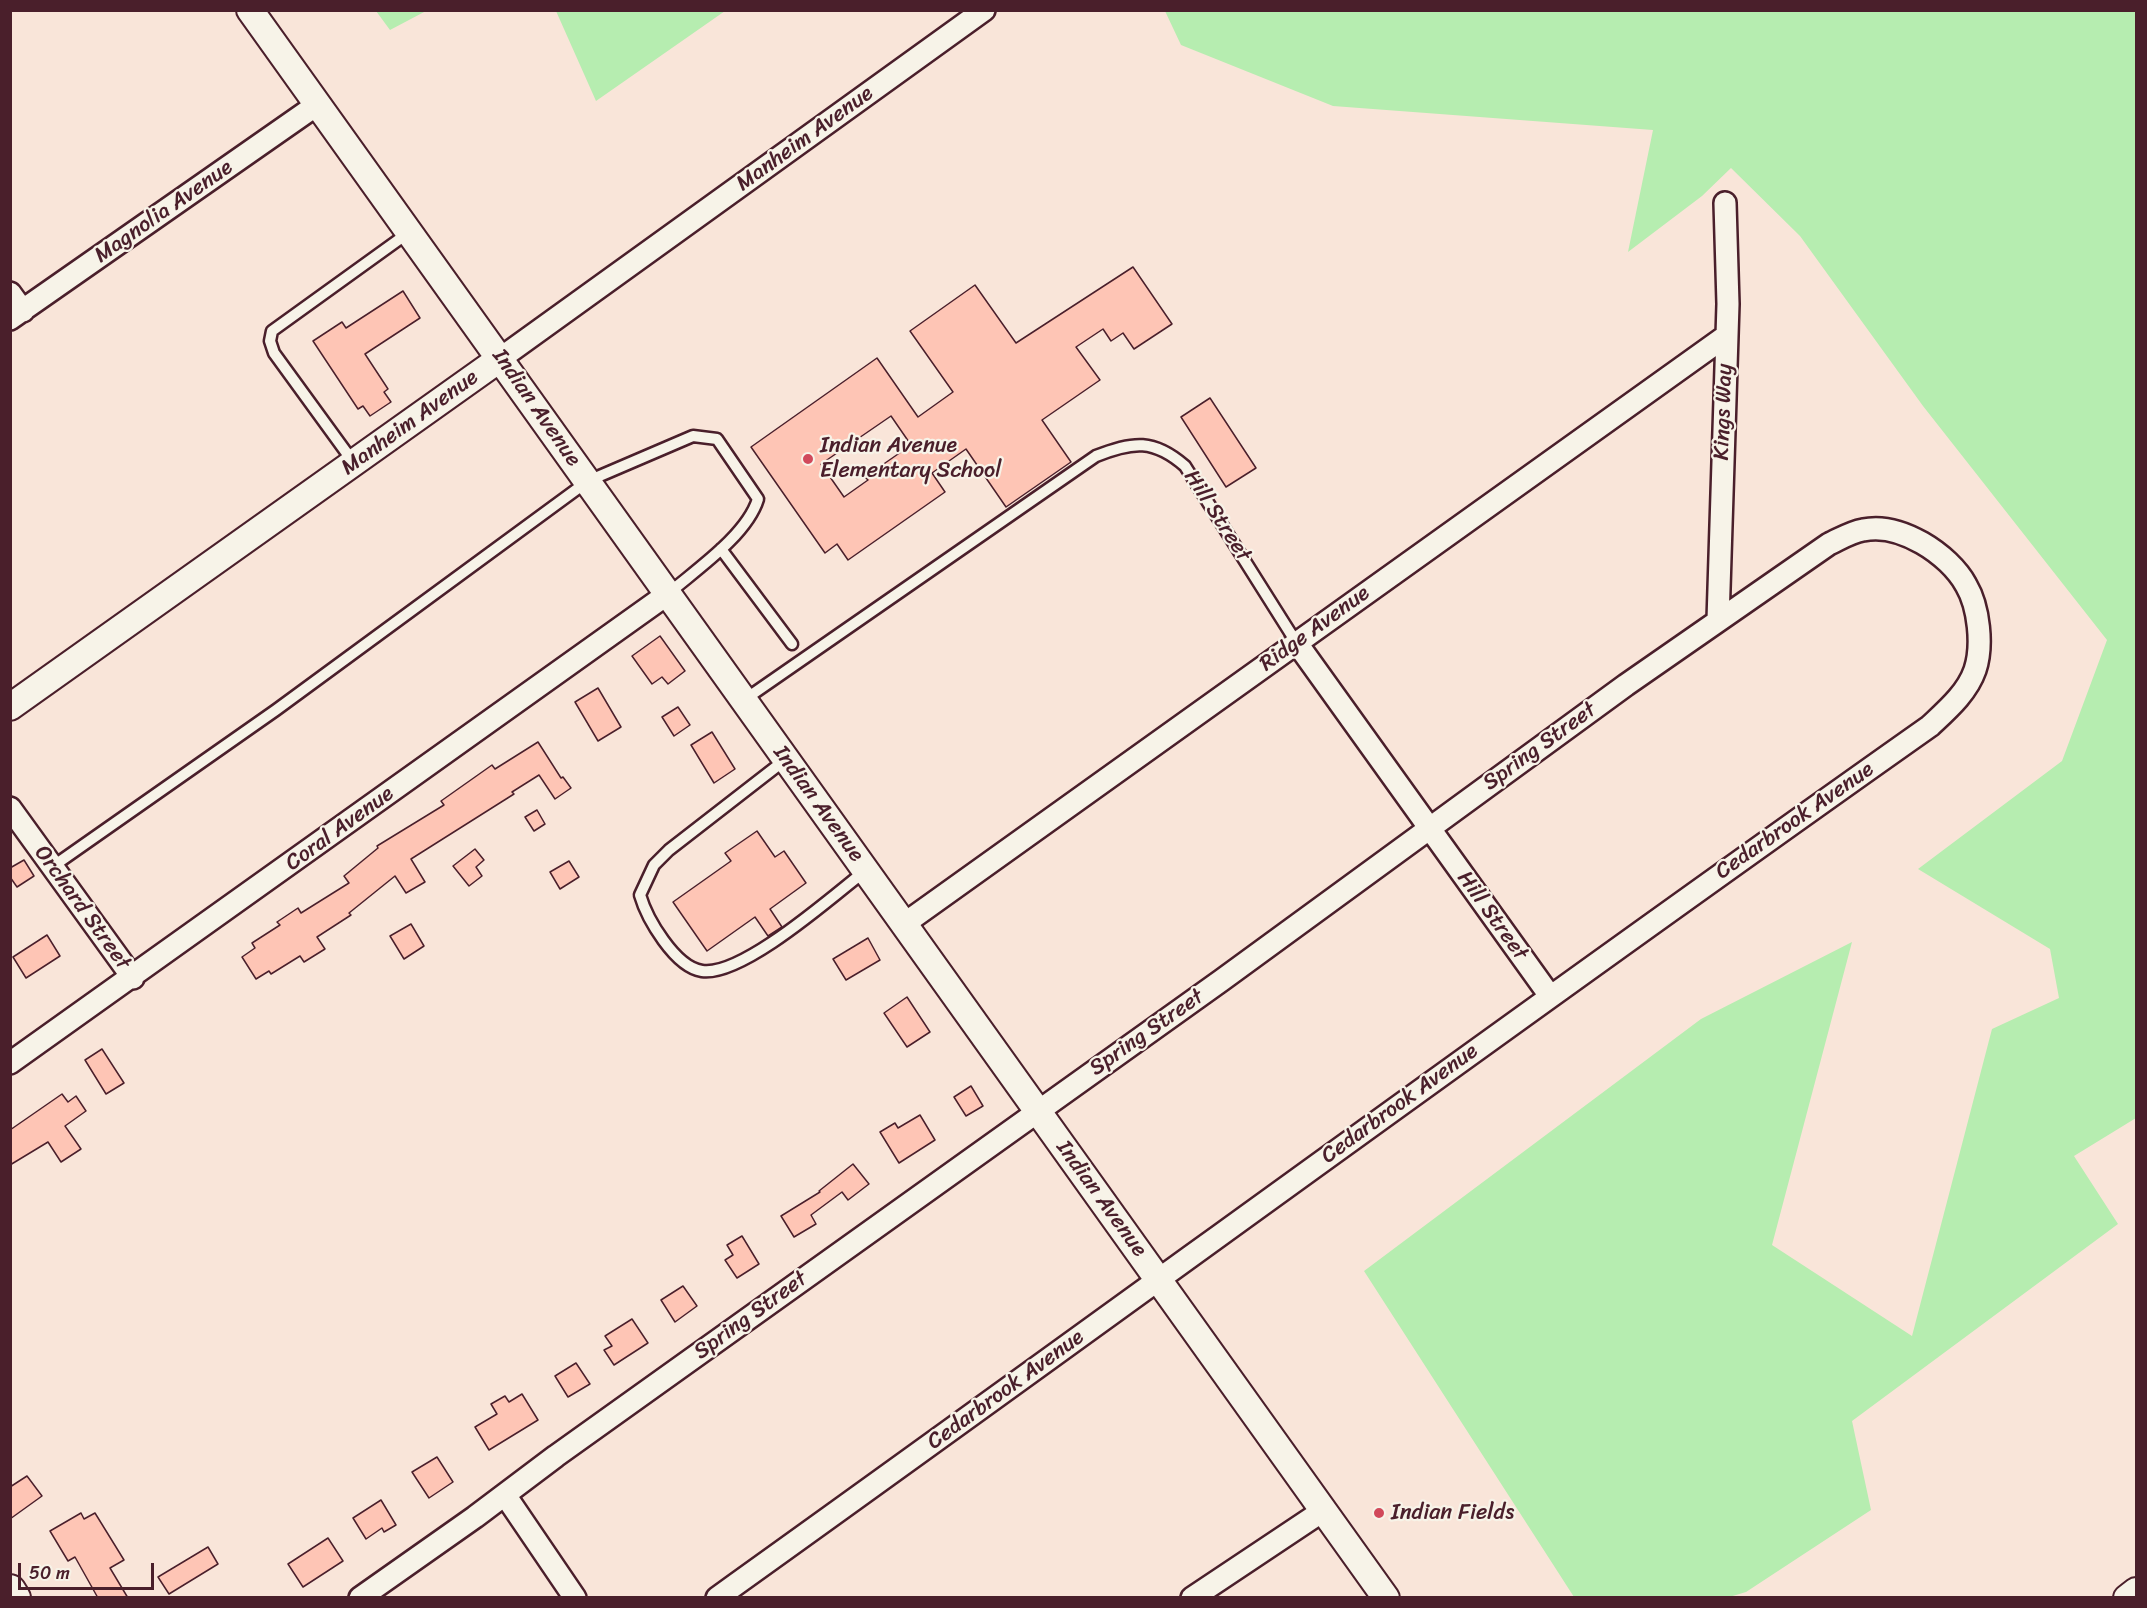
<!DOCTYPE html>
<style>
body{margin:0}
#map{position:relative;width:2147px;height:1608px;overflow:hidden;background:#f9e5d9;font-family:Sriracha,sans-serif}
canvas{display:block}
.frame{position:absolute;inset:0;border:12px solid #4a1f2b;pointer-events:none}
.scale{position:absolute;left:18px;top:1563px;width:136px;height:27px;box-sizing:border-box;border:3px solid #4a1f2b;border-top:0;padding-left:8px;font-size:18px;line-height:21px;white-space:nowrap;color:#4a1f2b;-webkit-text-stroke:4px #f7f3e8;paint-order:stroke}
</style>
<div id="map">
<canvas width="2147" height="1608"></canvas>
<div class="frame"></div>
<div class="scale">50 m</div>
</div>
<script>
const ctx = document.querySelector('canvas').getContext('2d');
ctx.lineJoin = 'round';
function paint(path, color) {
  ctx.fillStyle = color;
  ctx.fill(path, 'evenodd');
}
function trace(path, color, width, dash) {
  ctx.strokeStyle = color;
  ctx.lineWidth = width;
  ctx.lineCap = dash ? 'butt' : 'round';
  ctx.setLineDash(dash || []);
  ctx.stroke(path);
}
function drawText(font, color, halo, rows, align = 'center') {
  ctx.font = font + ' Sriracha,sans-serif';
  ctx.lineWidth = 4.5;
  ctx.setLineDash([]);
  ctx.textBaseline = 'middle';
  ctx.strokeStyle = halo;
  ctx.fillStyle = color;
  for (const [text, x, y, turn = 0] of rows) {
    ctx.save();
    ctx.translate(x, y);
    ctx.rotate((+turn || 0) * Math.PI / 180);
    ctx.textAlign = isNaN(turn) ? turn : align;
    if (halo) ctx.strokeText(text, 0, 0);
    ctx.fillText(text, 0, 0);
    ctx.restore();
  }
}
const green = new Path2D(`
 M376,11H426L390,30Z
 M556,11H725L596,101Z
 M1165,11H2136V1118L2074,1156L2118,1224L1852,1421L1871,1510L1746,1592L1726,1598L1574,1597L1364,1271L1701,1019L1852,942L1772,1245L1912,1336L1992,1029L2059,998L2050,949L1918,869L2062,761L2107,640L1923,406L1800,236L1731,168L1702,196L1628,252L1653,130L1333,106L1181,45Z`);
const building = new Path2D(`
 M1133,267L1172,324L1134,349L1123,333L1111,341L1103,329L1076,347L1100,380L1042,420L1071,462L1006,507L966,449L932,473L945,492L848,560L837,544L825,553L751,447L877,358L918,417L953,392L910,331L975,285L1016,343ZM891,416L911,445L865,477L868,480L844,497L821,464Z
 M403,291L420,318L365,354L388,389L384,392L391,402L370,416L363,406L358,409L313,341L342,322L346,328Z
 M1210,398L1256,468L1226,487L1181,417Z
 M660,636L685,671L668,684L662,677L652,684L632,656Z
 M598,688L621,727L598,741L575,702Z
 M678,707L690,725L674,736L662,717Z
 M712,732L735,769L714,783L691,745Z
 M538,742L561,778L563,777L571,788L555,799L539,775L512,792L514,794L411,859L425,882L406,893L395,876L349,913L351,915L317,937L325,949L304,962L300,956L271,974L269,971L256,979L242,957L255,948L252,943L280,925L277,922L298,908L301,913L349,883L344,876L378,848L377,846L444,805L441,801L492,765L495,769Z
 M537,810L545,824L534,831L525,817Z
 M757,831L775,857L784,851L806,883L770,909L782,927L768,936L755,917L707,951L673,902L731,861L725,853Z
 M475,849L484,860L476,867L482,876L469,886L453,866Z
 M24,860L34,876L17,887L10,877V868Z
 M569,861L579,877L560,889L550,872Z
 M411,924L424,946L404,959L390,936Z
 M47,935L60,956L26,978L13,957Z
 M868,938L880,960L846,980L833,959Z
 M907,997L930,1032L907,1047L884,1013Z
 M102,1049L124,1083L106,1094L85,1060Z
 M971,1086L983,1106L966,1116L954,1097Z
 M62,1094L68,1102L76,1096L86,1111L65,1126L81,1149L61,1162L48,1142L10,1165V1130Z
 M920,1115L935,1140L899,1163L880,1132L895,1123L898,1128Z
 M853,1164L869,1184L848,1200L842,1192L811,1215L816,1224L794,1237L781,1216L820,1192L819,1191Z
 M742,1236L759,1264L737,1278L725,1260L733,1255L727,1245Z
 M683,1286L697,1306L675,1322L661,1300Z
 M632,1319L648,1343L614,1365L604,1350L612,1346L605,1336Z
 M576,1363L590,1384L568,1397L555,1376Z
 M522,1394L538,1420L489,1450L475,1427L497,1414L491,1404L505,1396L509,1402Z
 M437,1457L453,1482L429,1498L412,1472Z
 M27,1476L42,1496L10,1519V1487Z
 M381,1500L396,1525L384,1532L382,1528L366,1539L353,1518Z
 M81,1513L84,1519L95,1513L124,1560L110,1568L128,1598H98L75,1557L68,1561L50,1531Z
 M328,1538L343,1561L303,1587L288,1564Z
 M208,1547L218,1564L169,1594L158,1577Z`);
const service = new Path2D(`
 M354,463L274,353L270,341L272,331L408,233
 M721,549L792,644
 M744,700L1096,456C1133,441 1154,439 1185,466L1296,642
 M785,760L669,850L654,865L640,895C647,919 675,967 702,971C742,977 833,896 865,871
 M52,867L276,710L588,481L693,436L717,439L758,499C747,535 697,569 669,593`);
const minor = new Path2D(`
 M10,293L23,311
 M10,319L318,104
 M501,358L984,10
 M1718,620L1728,304L1725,203
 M1296,642L1550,996
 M10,808L133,978
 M904,924L1726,336
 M10,1063L669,593
 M505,1495L575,1598
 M360,1598L475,1517L556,1456L1222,980L1626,685L1829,544C1840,539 1851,532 1863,530C1900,522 1949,554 1966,585C1979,607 1983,646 1975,670C1967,693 1947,710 1930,726C1523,1013 1122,1308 717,1598
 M1192,1598L1324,1510`);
const tertiary = new Path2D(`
 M250,10L1386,1598
 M10,707L501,358
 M2127,1598L2136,1591`);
const secondary = new Path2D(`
 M10,1590L15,1598`);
const markers = [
 [808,459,6,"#d1495b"],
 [1379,1513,6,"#d1495b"]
];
const streetNames = [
 ["Manheim Avenue",805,139,-36],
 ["Magnolia Avenue",164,212,-35],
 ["Indian Avenue",536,408,55],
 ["Kings Way",1724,412,-88],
 ["Manheim Avenue",410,423,-36],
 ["Hill Street",1217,516,57],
 ["Ridge Avenue",1315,629,-36],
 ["Spring Street",1540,747,-36],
 ["Indian Avenue",818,804,54],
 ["Cedarbrook Avenue",1795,821,-35],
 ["Coral Avenue",340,829,-36],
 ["Orchard Street",82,908,54],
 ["Hill Street",1492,916,54],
 ["Spring Street",1147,1033,-35],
 ["Cedarbrook Avenue",1400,1104,-36],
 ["Indian Avenue",1101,1199,54],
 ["Spring Street",751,1316,-36],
 ["Cedarbrook Avenue",1006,1390,-36]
];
const poiNames = [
 ["Indian Avenue",820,446],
 ["Elementary School",820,471],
 ["Indian Fields",1391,1513]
];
paint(green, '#b6edb0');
paint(building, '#fec5b5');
trace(building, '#4a1f2b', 1.5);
trace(service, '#4a1f2b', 15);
trace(minor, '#4a1f2b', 26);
trace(tertiary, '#4a1f2b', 30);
trace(secondary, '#4a1f2b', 34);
trace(service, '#f7f3e8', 10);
trace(minor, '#f7f3e8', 21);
trace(tertiary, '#f7f3e8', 26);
trace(secondary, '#f7f3e8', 30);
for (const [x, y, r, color] of markers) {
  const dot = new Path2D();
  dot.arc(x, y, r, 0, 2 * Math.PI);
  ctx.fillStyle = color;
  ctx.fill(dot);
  trace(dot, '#f7f3e8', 2);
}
drawText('22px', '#4a1f2b', '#f7f3e8', streetNames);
drawText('22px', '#4a1f2b', '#f7f3e8', poiNames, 'left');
</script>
